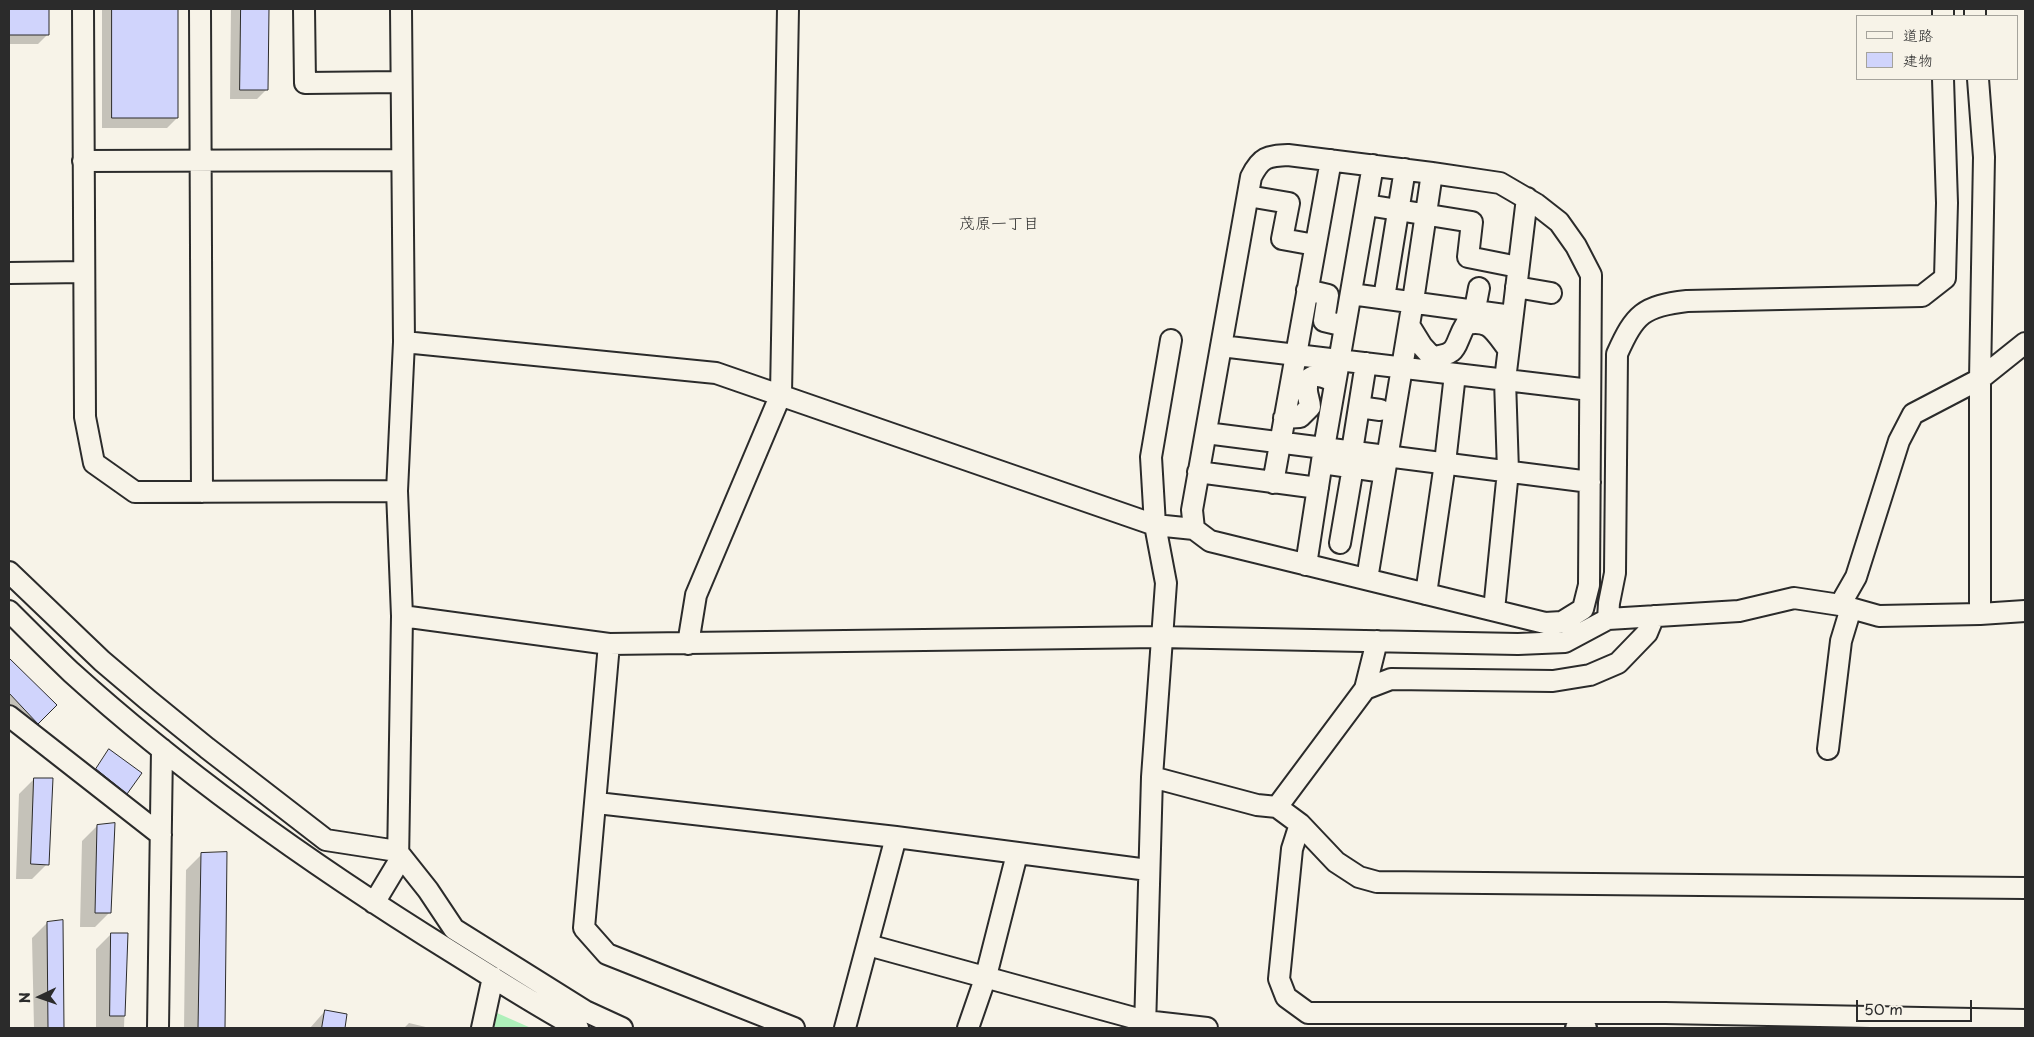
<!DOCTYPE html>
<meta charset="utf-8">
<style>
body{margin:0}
#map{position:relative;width:2034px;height:1037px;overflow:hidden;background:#f7f3e8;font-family:"Playpen Sans","Klee One",sans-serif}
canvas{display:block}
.frame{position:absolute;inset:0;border:10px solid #2b2b2b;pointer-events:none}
.legend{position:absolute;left:1856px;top:15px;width:162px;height:65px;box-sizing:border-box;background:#f7f3e8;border:1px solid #a5a39c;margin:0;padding:6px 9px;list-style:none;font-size:15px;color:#2b2b2b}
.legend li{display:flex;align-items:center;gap:10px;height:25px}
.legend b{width:25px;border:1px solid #a5a39c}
.north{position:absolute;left:15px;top:972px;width:50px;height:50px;-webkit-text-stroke:4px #f7f3e8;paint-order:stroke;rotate:267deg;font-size:14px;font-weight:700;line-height:20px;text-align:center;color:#2b2b2b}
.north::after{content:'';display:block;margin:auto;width:18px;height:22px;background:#2b2b2b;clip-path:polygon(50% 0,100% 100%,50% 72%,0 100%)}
.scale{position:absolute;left:1856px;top:1000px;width:116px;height:22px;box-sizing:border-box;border:2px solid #2b2b2b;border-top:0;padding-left:6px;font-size:15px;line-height:18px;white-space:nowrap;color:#2b2b2b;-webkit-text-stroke:4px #f7f3e8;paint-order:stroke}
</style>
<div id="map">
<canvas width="2034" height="1037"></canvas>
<div class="frame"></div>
<ul class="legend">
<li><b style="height:6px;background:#f7f3e8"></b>道路</li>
<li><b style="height:14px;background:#d0d4fc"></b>建物</li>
</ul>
<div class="north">N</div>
<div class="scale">50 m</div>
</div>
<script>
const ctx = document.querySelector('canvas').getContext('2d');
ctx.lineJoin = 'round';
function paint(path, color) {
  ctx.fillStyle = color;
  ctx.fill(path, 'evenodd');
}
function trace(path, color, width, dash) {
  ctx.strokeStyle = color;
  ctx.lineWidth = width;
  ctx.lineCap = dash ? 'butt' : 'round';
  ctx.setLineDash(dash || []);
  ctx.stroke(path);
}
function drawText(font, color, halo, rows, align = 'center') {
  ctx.font = font + ' "Playpen Sans","Klee One",sans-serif';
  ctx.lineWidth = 4;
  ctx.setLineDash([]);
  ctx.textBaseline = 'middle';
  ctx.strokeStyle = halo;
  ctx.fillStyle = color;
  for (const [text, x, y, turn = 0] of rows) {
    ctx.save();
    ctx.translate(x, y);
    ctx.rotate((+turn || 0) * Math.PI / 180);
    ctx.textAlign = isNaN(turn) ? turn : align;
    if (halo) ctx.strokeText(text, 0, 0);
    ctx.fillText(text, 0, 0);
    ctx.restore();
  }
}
const green = new Path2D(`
 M497,1013L531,1028H494Z`);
const shadow = new Path2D(`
 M9,9H48V34L38,44H9Z
 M102,9H177V118L167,128H102Z
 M231,9H267V89L257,99H230Z
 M9,660L55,705L23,737L9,723Z
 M109,751L126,793L122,797L92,774Z
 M34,779L47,864L32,879H16L19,794Z
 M97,826L110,912L95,927H80L82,841Z
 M226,853L223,1028H184L186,870L201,855Z
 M47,923L63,1010L62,1028H34L32,938Z
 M111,934H127L124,1028H96V949Z
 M325,1011L346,1015L343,1028H310Z
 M409,1023L430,1028H404Z`);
const building = new Path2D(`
 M9,9H49V35H9Z
 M112,9H178V118H112Z
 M241,9H269L268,90H240Z
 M9,658L57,705L38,724L9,693Z
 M109,749L142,773L127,794L96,769Z
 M34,778H53L49,865L31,864Z
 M115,823L111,913H95L97,825Z
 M227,852L225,1028H198L201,853Z
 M63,920L64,1028H48L47,922Z
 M111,933H128L125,1016H110Z
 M325,1010L347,1014L345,1028H322Z`);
const minor = new Path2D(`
 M83,9L85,417L94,463L135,492L397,491
 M200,9L202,492
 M304,9L305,83L401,82
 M1943,9V16
 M1975,16V9
 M1978,79L1984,157L1980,379V614
 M1288,155L1432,173L1500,183L1536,204L1559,222L1576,246L1591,275L1589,585L1583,609L1562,622L1545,623L1210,541L1194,529L1192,510L1251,177C1261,157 1267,156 1288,155Z
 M83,161L402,160
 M1248,196L1289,203L1282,239L1315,245
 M1367,205L1472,222L1468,257L1518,267
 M9,273L84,272
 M1516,287L1551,293
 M1307,290L1328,295L1324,321L1345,326
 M1351,294L1512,316
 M1384,298L1405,169
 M1475,309L1479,288
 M1409,325L1422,346L1432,357C1461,354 1453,345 1466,324C1490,319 1494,331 1508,349
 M404,342L716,373L1155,525L1194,529
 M1221,346L1590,390
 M1359,407L1380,410
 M1284,418L1300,417L1310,407C1310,400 1306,394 1307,387C1307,369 1327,377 1335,383
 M1206,433L1590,482
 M1352,451L1366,363
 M1322,463L1384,472
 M1198,472L1318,488
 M1273,483L1331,160
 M1340,543L1353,467
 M1306,565L1324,448L1373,165
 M9,572L102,661L148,700L207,748L326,840L397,851L428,890L454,929L585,1011L622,1028
 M1367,579L1413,301L1432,173
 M1426,594L1445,463L1455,374
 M1840,605L1856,577L1899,441L1913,414L1980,379L2025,343
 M1494,610L1508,471L1505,380L1527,198
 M9,611C29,631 50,652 71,672C188,778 318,869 452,952C494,978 535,1005 578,1028
 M402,616L609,644L1160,637L1518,644L1565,642L1608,619L1739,611L1794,598L1840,605L1879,616L1980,614L2025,611
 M1608,619L1609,603L1615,573L1617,354C1635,314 1643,306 1687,301L1922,296L1945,278L1947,203L1943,79
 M609,644L584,928L607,954L794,1028
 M688,644L696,595L781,394L788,9
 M1365,689L1377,641
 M9,716L161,835
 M1828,749L1841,641L1851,608
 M1152,777L1257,805L1277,807L1300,824L1336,862L1359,877L1377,882L2025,888
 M597,803L896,837L1148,870
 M1277,807L1365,689L1391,679L1553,681L1590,675L1618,663L1647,633L1654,616
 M1300,824L1292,849L1279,979L1286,997L1308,1013H1665L2025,1020
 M374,903L398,863L402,616L397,491L404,342L401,9
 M868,945L1145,1021L1207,1028
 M158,1028L162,749
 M482,1028L493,977
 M845,1028L896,837
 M968,1028L986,976L1017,854
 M1145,1028L1152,777L1166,583L1155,525L1151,457L1171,340
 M1576,1028H1586`);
const neighbourhoodNames = [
 ["茂原一丁目",999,225]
];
paint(green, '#aef0ba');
paint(shadow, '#0003');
paint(building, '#d0d4fc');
trace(building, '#2b2b2b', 1);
trace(minor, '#2b2b2b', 24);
trace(minor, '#f7f3e8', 20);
drawText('16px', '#2b2b2b', '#f7f3e8', neighbourhoodNames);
</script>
